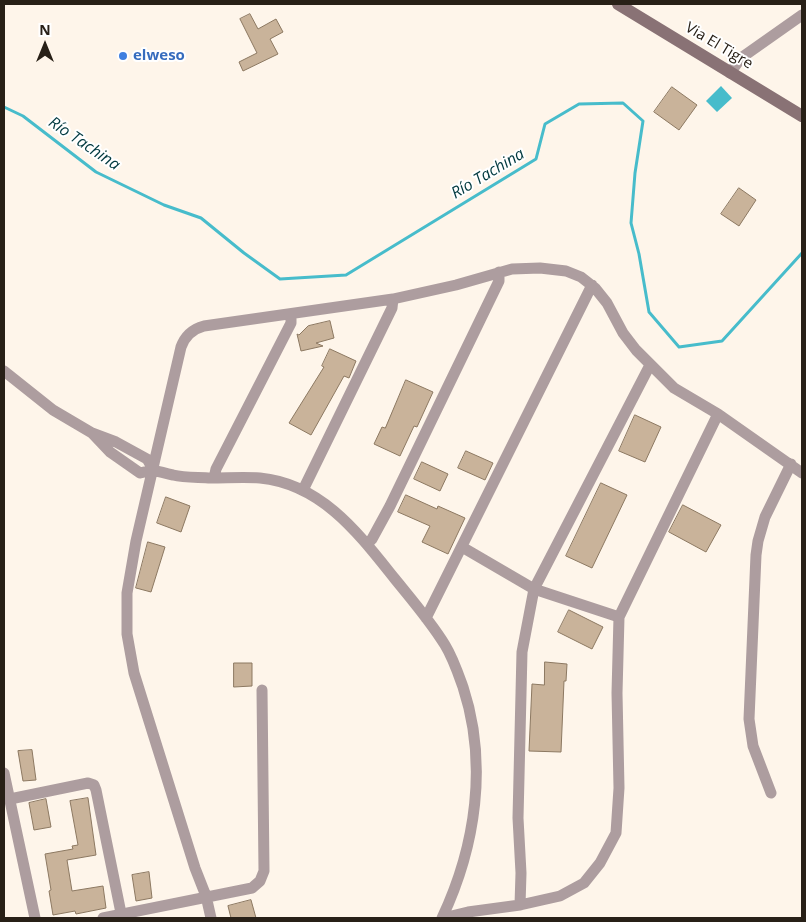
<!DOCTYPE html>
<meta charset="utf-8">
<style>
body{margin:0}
#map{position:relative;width:806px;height:922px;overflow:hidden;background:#fef5ea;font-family:"Open Sans",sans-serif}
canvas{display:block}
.frame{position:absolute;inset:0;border:5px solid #282017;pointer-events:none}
.north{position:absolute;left:20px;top:20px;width:50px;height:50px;-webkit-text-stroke:4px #fff;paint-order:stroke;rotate:0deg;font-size:14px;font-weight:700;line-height:20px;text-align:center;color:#282017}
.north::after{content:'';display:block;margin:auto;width:18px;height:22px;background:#282017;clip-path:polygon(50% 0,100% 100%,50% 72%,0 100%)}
</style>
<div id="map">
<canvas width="806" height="922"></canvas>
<div class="frame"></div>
<div class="north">N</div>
</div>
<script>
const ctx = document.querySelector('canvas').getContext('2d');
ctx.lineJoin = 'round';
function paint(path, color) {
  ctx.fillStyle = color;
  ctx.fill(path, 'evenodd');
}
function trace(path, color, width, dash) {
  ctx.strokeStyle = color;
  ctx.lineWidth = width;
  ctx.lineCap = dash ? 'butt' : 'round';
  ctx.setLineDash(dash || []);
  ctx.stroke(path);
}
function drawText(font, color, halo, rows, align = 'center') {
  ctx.font = font + ' "Open Sans",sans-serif';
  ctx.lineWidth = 4;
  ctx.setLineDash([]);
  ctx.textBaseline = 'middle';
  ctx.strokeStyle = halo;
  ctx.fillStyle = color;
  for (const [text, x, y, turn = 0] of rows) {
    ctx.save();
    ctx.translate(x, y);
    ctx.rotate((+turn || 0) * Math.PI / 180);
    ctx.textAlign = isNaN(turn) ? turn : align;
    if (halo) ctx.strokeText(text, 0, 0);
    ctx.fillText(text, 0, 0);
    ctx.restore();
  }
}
const water = new Path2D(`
 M721,86L732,98L717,112L706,101Z`);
const stream = new Path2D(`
 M4,107L23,116L96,172L164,205L201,218L244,253L280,279L346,275L536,159L545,124L579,104L623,103L643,121L635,173L631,223L639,254L649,312L679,347L722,341L802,253`);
const building = new Path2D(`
 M250,14L258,29L276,19L283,32L270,39L278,54L243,71L239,62L257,53L240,19Z
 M672,87L697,105L679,130L654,112Z
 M739,188L756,200L739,226L721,214Z
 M330,321L334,338L316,343L323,346L301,351L297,334L299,335L308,326Z
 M330,349L356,361L349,378L344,376L311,435L289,423L324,367L322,366Z
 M406,380L433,392L417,427L414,426L400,456L374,444L382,427L385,428Z
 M635,415L661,427L645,462L619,451Z
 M466,451L493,463L485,480L458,468Z
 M422,462L448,474L440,491L414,479Z
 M601,483L627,495L592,568L566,556Z
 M406,495L437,509L438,506L465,518L448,554L422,542L430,526L398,512Z
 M166,497L190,506L181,532L157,523Z
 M683,505L721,525L706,552L669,532Z
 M148,542L165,547L151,592L136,588Z
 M569,610L603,627L592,649L558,632Z
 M545,662L567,664L566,681H564L561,752L529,751L532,684L544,685Z
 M234,663H252V686L234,687Z
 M32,750L36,780L23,781L18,751Z
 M88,798L96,855L67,860L72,891L103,886L106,908L76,914L75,911L53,915L49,891L51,890L45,854L73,849L72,846L78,845L70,801Z
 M46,799L51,827L34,830L29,803Z
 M149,872L152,898L136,901L132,875Z
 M251,900L256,918H231L228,906Z`);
const street = new Path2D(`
 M730,73L741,58L802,15
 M4,371L53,410L92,433L116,442L147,459L153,469
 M92,433L110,452L140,473C157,468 157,472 173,475C185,478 198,477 211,478C227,478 244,477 260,478C322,484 359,534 395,579C412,600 431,622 445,645C453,658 458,673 463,687C488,763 476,846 442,918
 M214,478L216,469L291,323V314
 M303,490L392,308L393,299
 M367,544L372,539L390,506L499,281V272
 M462,547L534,589L619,617L718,414
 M426,618L592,285
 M4,773L35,918
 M771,793L753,746L749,719L756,555L758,541L765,517L791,464
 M10,799L88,783L94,785L96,790L122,918
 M520,905L560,896L584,883L600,863L616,833L619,788L617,693L619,617
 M103,918L252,888L260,881L264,871L262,690
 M211,918L206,896L195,868L134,673L127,634V593L136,541L181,347C185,336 193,329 204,326L393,299L456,285L512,269L540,268L566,271L581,277L595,288L607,303L623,333L636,350L674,388L718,414L802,473
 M443,918L468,912L520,905L521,873L518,818L522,652L534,589L650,365`);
const secondary = new Path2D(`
 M618,4L802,116`);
const markers = [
 [123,56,5,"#3f7fe0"]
];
const streetNames = [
 ["Via El Tigre",719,46,31]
];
const shopNames = [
 ["elweso",133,56]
];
const waterNames = [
 ["Río Tachina",84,144,34],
 ["Río Tachina",488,174,-31]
];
paint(water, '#47bccb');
trace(stream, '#47bccb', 3);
paint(building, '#c9b39a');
trace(building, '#8c7861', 1);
trace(street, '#ad9d9f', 11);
trace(secondary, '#897275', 12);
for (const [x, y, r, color] of markers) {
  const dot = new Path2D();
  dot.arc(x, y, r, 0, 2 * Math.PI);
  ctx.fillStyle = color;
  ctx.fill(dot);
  trace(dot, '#fff', 2);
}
drawText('15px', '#282017', '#fff', streetNames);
drawText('bold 15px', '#366cbe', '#fff', shopNames, 'left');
drawText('italic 16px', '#00393f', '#fff', waterNames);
</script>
